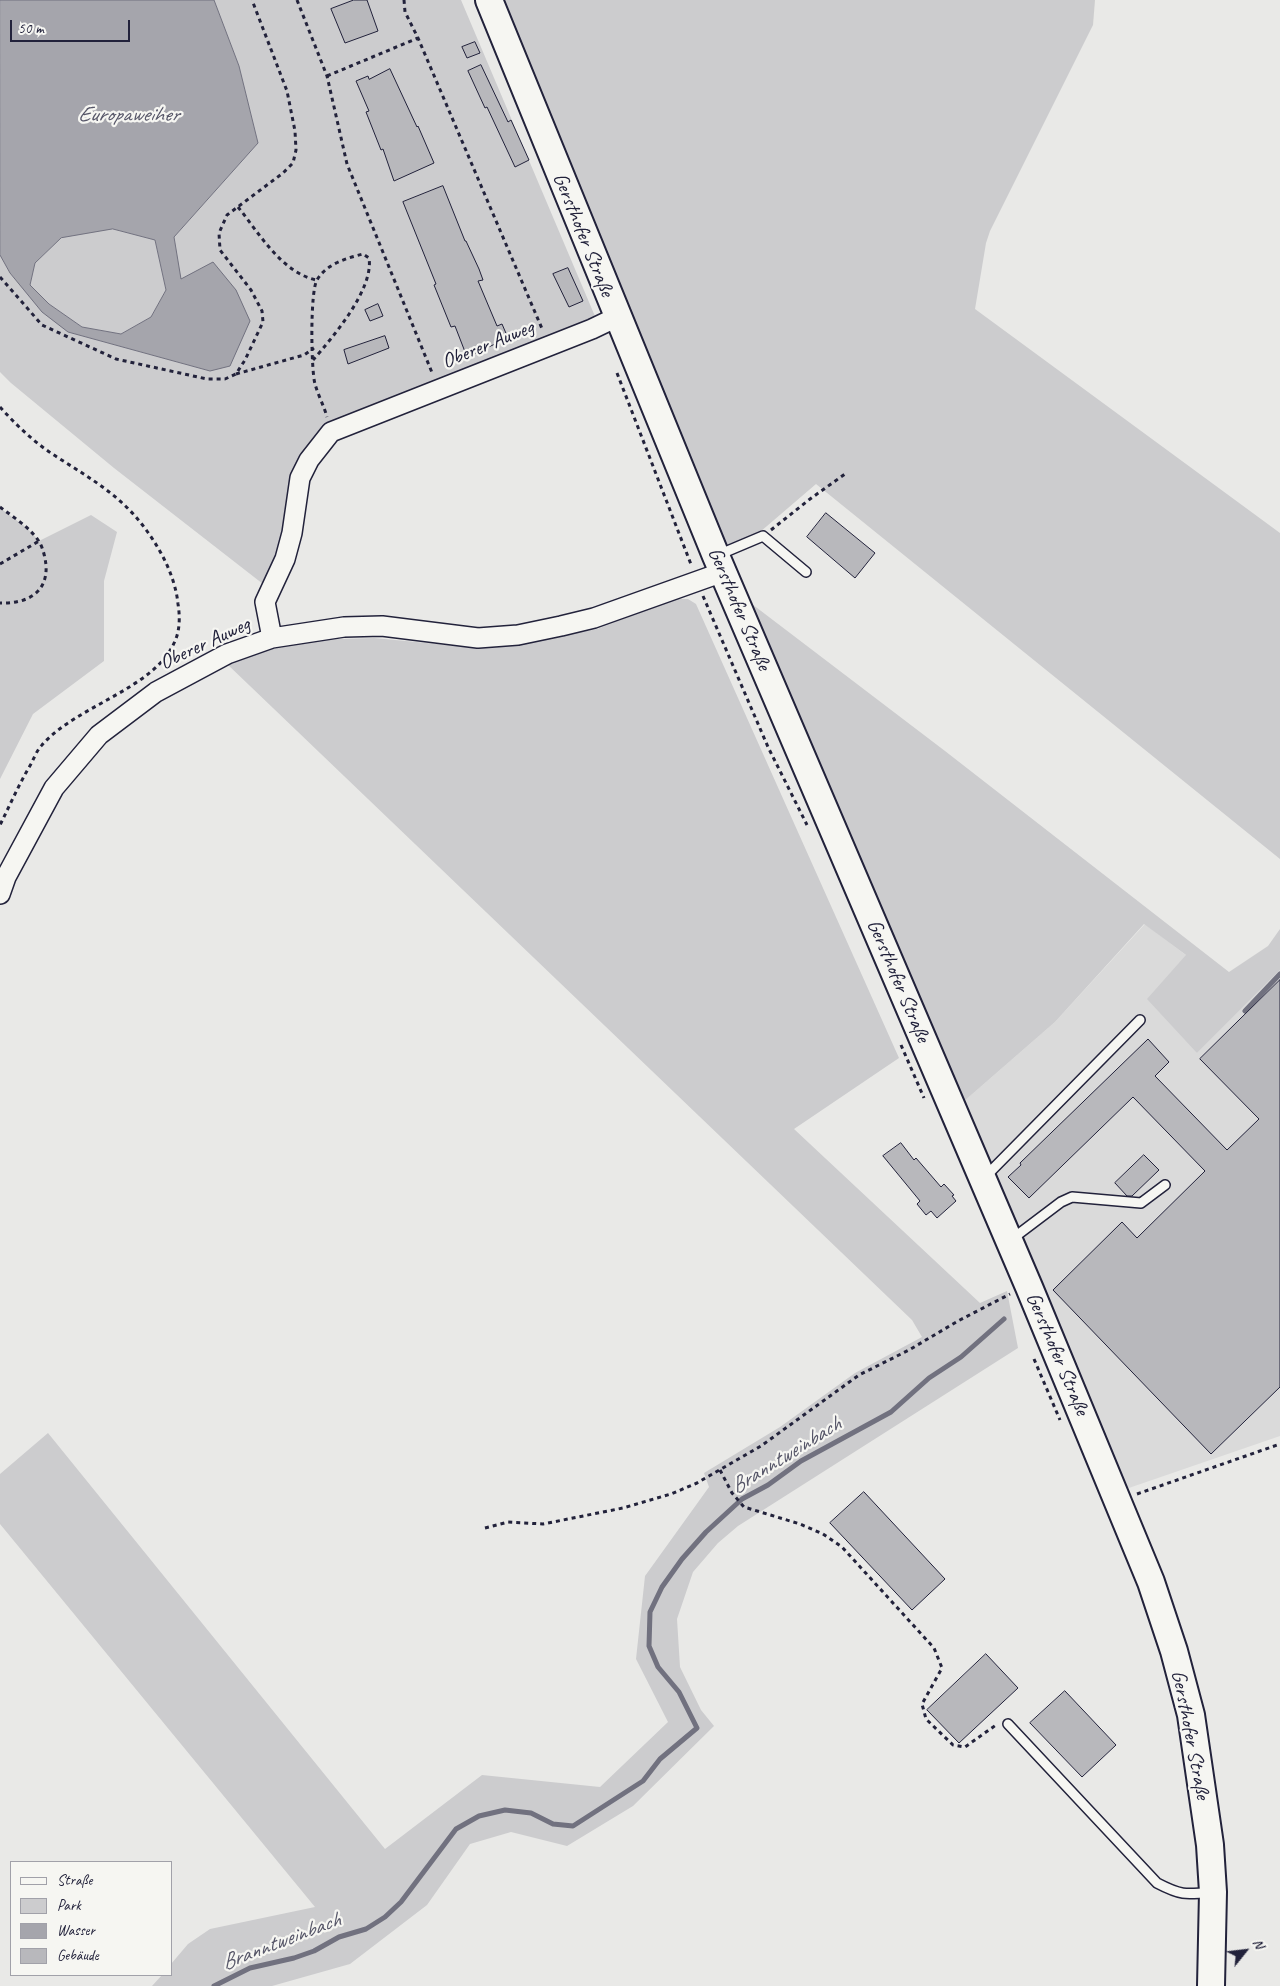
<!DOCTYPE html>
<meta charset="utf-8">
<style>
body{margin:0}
#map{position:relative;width:1280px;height:1986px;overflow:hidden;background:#e9e9e7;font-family:Caveat,sans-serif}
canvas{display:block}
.legend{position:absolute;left:10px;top:1861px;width:162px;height:115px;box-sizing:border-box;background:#f6f6f2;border:1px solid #a1a1a9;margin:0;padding:6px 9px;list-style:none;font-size:15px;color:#22223b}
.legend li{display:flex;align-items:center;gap:10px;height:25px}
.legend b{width:25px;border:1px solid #a1a1a9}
.north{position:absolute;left:1220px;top:1926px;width:50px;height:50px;-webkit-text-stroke:4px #f6f6f2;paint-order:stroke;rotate:61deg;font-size:14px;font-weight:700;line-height:20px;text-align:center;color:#22223b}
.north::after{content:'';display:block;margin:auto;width:18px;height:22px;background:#22223b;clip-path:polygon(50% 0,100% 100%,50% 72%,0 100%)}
.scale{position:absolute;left:10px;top:20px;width:120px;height:22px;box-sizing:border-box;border:2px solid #22223b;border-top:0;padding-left:6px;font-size:15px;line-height:18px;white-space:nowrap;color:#22223b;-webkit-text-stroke:4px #f6f6f2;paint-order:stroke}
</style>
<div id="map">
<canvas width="1280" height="1986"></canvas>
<ul class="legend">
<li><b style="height:6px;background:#f6f6f2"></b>Straße</li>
<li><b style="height:14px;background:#ccccce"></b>Park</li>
<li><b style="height:14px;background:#a5a5ac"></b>Wasser</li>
<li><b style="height:14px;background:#b8b8bc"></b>Gebäude</li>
</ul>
<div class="north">N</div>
<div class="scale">50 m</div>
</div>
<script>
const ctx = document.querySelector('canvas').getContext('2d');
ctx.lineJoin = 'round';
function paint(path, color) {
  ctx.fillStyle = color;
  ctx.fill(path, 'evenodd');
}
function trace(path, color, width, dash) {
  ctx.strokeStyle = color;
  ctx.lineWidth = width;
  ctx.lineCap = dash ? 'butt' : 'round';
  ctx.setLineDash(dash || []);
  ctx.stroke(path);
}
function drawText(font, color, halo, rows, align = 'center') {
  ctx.font = font + ' Caveat,sans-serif';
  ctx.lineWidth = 4.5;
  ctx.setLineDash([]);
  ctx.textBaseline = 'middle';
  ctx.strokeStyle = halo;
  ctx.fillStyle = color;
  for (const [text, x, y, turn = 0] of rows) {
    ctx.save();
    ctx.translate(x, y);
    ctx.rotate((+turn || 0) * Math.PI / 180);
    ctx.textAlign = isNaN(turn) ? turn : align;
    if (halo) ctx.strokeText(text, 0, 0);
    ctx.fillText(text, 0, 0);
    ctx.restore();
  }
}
const built = new Path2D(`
 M1145,924L1187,956L1197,1053L1280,970V1436L1123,1490L962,1103L1055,1022Z`);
const green = new Path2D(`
 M214,0H461L597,321L322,435L288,534L263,584L114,468L11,383L0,372V255L10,273L68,332L210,371L180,279L174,237L258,143L239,66Z
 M503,0H1095L1093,25L990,231L986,243L975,309L1280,533V859L816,484L760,532L725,546L628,313Z
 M113,229L155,240L166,290L151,317L121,334L82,327L49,304L30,285L35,263L61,238Z
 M0,508L27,528L39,541L91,515L117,532L104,581V661L33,714L0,779Z
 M744,598L945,751L1229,972L1268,946L1280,929V970L1197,1053L1147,999L1186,955L1144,924L1055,1022L962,1103Z
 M676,599H688L696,604L899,1058L794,1129L980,1303L1007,1291L1018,1348L738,1526L718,1543L693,1572L677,1619L680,1667L701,1710L714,1726L633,1806L567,1846L511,1832L470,1844L427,1905L350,1964L272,1986H152L162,1975H171V1964L188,1944L210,1929L315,1907L0,1524V1474L48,1433L385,1849L482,1775L600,1787L668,1722L636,1659L645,1576L709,1487L704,1473L780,1427L855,1373L922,1337L912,1320L226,663L274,647L304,640L374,638L480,648L515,645L597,629Z`);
const water = new Path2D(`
 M0,0H214L239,66L258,143L174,237L181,279L213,262L236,290L250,321L230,366L210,371L68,332L42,312L10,273L0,255ZM113,229L155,240L166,290L151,317L121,334L82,327L49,304L30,285L35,263L61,238Z`);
const stream = new Path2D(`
 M1245,1011L1280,974
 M214,1986L250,1968L294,1958L314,1951L339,1937L366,1929L385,1917L401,1902L456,1829L479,1816L505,1810L531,1813L553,1824L573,1826L643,1781L660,1759L697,1728L679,1692L658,1667L649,1646L650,1612L662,1587L682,1559L706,1532L742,1499L768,1485L801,1461L891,1412L929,1378L961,1357L1004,1319`);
const building = new Path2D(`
 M354,0H367L378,31L345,43L331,9Z
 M475,42L480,53L467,58L462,47Z
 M481,65L508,122L511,120L529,160L515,167L487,107L485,108L468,71Z
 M390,69L417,127L418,126L434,163L394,181L383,149L381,150L366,112L369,111L356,81L368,76L369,79Z
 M443,186L465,241H466L479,269L483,280L478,281L497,326L502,324L508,338L467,357L455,326L451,327L434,285L436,284L403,202Z
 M568,268L583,301L569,307L553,274Z
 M378,304L383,316L370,321L365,310Z
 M385,336L389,348L348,364L344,350Z
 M826,513L875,553L855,578L807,537Z
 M1280,980V1387L1211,1454L1053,1290L1122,1222L1137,1238L1205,1171L1133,1097L1029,1198L1008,1177L1021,1165L1020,1163L1148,1039L1169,1062L1155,1076L1227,1150L1259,1119L1200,1059Z
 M901,1143L914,1160L916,1158L941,1187L944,1184L954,1195L952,1196L956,1201L937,1218L931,1211L926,1215L917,1204L920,1201L883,1156Z
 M1144,1155L1159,1170L1132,1196H1127L1115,1183Z
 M864,1492L945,1579L912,1610L830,1523Z
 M986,1654L1018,1688L959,1743L927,1710Z
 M1065,1691L1116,1745L1082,1777L1030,1723Z`);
const path = new Path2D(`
 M297,0L327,76L347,164L433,375
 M404,0L405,12L418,38L543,331
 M327,76L418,38
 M238,207C259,233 281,272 316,280
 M0,277L42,325L116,359L207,379H225L236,374L245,360L263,322L262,311L251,290L220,250L219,233L227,215L283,173L293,163L296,150L295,131L287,91L252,0
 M313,360C333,337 374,289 369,258L363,254C347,258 326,264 317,280C310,291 311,370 315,384C318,395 324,406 327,417
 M617,373L692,567
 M236,374L304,355L314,348
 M0,407C17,426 36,444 57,457C85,475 113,491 135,516C156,540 175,573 178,604C180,616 180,630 175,641C155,689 77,705 42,745C37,750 34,758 31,764C19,784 10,805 0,825
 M0,507C13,517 28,526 38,540C43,547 45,557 46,565C48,594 25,604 0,603
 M771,530L810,499L845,474
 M0,564L39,541
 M703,596L768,747L807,825
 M901,1045L924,1098
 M1034,1359L1060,1420
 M720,1470L732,1493L744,1507L800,1524L823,1534L842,1547L934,1648L942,1668L922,1704L926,1719L953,1745L965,1747L996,1725
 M1137,1494L1280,1444
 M485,1528L508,1522L543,1524L623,1508L671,1494L697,1483L761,1446L859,1375L909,1350L958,1321L1010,1294`);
const lane = new Path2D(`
 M718,555L763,536L806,572
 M985,1177L1140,1020
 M1012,1239L1061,1202L1072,1197L1141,1203L1165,1185
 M1008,1724L1157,1883C1180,1895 1185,1895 1211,1892`);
const street = new Path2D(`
 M272,638L265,602L285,559L292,533L300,478L309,460L331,432L592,329L617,317
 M0,894L6,877L54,788L99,735L156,692L227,654L272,638L344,627L382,626L478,638L518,635L561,626L594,618L723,572`);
const secondary = new Path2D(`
 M489,0L716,556L1029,1287L1151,1582L1174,1651L1191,1715L1210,1845L1213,1892L1211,1986`);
const streetNames = [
 ["Gersthofer Straße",583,235,68],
 ["Oberer Auweg",488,345,-22],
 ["Gersthofer Straße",739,609,67],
 ["Oberer Auweg",205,644,-25],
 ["Gersthofer Straße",898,981,67],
 ["Gersthofer Straße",1057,1354,67],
 ["Gersthofer Straße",1190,1735,79]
];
const waterNames = [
 ["Europaweiher",128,115],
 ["Branntweinbach",786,1456,-32],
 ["Branntweinbach",281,1942,-21]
];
paint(built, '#dadada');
paint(green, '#ccccce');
paint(water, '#a5a5ac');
trace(water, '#71717f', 1);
trace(stream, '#71717f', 5);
paint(building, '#b8b8bc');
trace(building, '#22223b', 1);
trace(lane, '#22223b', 12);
trace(street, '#22223b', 22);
trace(secondary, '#22223b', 30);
trace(path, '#22223b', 3, [4, 4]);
trace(lane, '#f6f6f2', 9);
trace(street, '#f6f6f2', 19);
trace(secondary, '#f6f6f2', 26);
drawText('21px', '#22223b', '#f6f6f2', streetNames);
drawText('italic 22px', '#565668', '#f6f6f2', waterNames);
</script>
